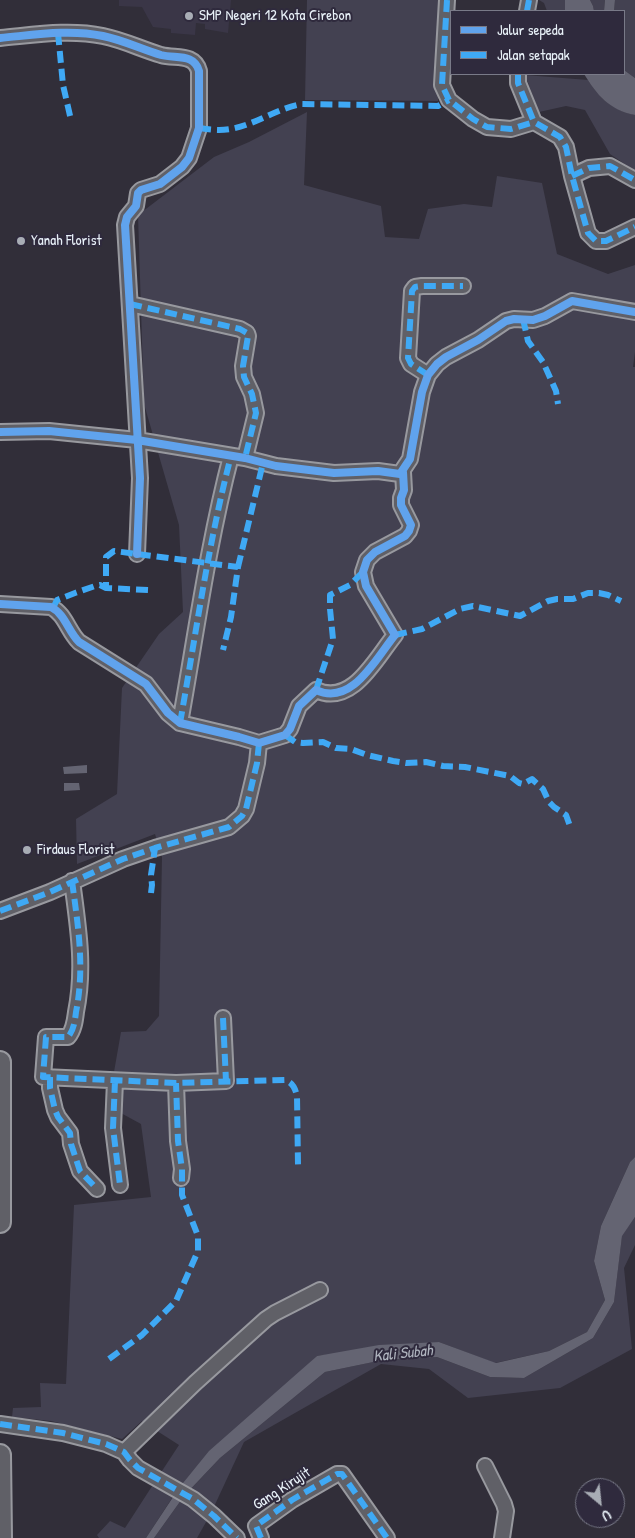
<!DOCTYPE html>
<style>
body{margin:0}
#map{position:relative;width:635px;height:1538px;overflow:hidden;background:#312e39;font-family:"Patrick Hand",sans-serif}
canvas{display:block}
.legend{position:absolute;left:450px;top:10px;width:175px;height:65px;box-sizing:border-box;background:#2f2a3d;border:1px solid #797a88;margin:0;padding:6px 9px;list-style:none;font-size:15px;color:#e8f1f8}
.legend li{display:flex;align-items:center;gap:10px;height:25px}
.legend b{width:25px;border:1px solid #797a88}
.north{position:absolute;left:575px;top:1478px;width:50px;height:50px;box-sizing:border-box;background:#2f2a3d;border:1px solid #797a88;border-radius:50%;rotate:152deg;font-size:14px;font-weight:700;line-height:20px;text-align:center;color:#e8f1f8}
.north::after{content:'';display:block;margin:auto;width:18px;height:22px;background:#a8adb5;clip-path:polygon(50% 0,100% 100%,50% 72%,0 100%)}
</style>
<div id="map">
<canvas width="635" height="1538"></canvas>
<ul class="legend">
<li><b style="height:6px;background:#60a3ed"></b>Jalur sepeda</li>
<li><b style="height:6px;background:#3fa9f5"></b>Jalan setapak</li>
</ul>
<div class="north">U</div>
</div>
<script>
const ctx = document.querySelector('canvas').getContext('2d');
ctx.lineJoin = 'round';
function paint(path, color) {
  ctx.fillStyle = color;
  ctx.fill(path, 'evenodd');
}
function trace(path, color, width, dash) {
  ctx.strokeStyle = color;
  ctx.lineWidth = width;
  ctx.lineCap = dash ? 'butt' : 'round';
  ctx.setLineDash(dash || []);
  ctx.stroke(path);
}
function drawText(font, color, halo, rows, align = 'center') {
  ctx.font = font + ' "Patrick Hand",sans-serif';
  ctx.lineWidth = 4;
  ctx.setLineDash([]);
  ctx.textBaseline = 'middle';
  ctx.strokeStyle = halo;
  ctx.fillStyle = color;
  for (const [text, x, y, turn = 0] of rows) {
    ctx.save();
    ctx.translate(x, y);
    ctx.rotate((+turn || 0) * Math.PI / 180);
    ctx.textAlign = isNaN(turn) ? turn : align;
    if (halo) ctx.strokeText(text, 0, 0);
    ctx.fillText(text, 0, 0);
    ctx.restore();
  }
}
const built = new Path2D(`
 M119,0H231L228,33L205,29V24L196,23L195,35L171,33V29L153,27L142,7L119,6Z`);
const green = new Path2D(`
 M307,0H440L438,101L305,100Z
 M539,0H565V11H547L544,3Z
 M590,0H605L604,11H594L593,6Z
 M615,0H635V78L624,70V11H614Z
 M525,75L588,80C599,98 614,111 635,115V171L610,154L585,110L566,106L539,112Z
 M307,112L304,185L381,206L385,237L419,239L428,209L464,204L492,207L497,176L542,183L557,254L608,274L635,265V352L633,367H635V1157L630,1162L601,1226L594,1261L605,1300L587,1332L549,1351L495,1363L439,1342L317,1356L179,1488L158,1477L179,1445L154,1429L273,1310L147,1425L142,1421L122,1439L51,1421L12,1417L13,1408L41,1407L40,1383L66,1384L74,1205L151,1197L141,1124L108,1106L121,1032L146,1031L159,1016L162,857L155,834L77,864L76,819L117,794L122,688L159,634L183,612L179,525L144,404L138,215L214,157L249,142Z
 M635,1217V1245L624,1268L632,1349L560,1388L468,1398L429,1369L381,1364L244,1442L212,1511L187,1493L220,1458L325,1372L383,1360L437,1357L490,1377L524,1378L593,1338L614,1302L622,1235Z
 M156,1480L176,1492L146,1538H99L97,1535L110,1521L125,1528Z
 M184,1496L210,1515L197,1538H154Z`);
const water = new Path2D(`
 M565,0H590L593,6L594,11H565Z
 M605,0H615L614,11H604Z
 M624,70L635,78V115C609,110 597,95 584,74H624Z
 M87,765V773L64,774L63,767Z
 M79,783L80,790L64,791V783Z
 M635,1157V1217L622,1236L614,1302L593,1338L524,1378L490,1377L437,1357L383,1360L325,1372L220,1458L184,1496L154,1538H146L179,1488L209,1451L317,1356L379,1345L439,1342L496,1363L549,1351L587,1332L605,1300L594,1261L601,1226L630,1162Z`);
const minor = new Path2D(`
 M447,0L442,85L449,100L473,119L487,127L511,129L534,122
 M527,11L529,0
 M0,38C34,35 69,29 103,36C123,40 141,49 161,55C176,59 194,53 199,71V128L189,158L182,167L160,184L141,190L138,193L136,206L127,217L125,225L140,478L137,554
 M518,74V83L534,122L560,137L566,147L572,176L588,233L596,241H606L635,227
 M572,176L589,168L610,166L635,180
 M130,304L240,329L247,333L248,336L243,366L244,377L252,394L256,413L245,458
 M428,375L411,364L408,358L412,291L415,287L422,286H463
 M0,432L49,431L137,440L245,458L276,466L334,473L378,471L400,474L410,459L422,392L428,375L437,364L446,357L478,340L506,321L514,319L533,320L545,316L572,301L635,312
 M0,604L51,607C65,614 68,631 79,642L146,684L168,713L180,723L239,737L259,743L285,735L290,729L299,706L316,690C352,707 376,658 395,635L366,586L363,572L367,560L375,552L405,536L409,531L411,525L401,505V498L404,490L403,472
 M180,723C196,634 208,544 231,456
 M72,881C78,926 85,967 76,1012C75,1020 74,1030 68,1037H46L43,1077L176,1083L226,1081L223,1018
 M0,911L50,892L123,859L155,848L229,827L242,816L246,809L257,763L259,743
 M50,1077V1088L55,1110L58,1117L70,1133L71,1144L80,1171L97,1189
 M115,1081L113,1128L120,1185
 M176,1083L178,1141L182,1169L181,1178
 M0,1424L63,1433L106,1444L124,1452L130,1460L138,1468L193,1499L214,1516L237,1538
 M124,1452L195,1383L266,1319L275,1313L320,1290
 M485,1466L504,1504L506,1511L502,1538
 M261,1538L256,1526L257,1525L292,1500L337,1474H342L387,1538`);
const highway = new Path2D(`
 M0,1062V1222
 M0,1455L1,1538`);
const quiet = new Path2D(`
 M447,0L442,85L449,100L473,119L487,127L511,129L534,122
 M527,11L529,0
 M58,33L63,85L71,120
 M518,74V83L534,122L560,137L566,147L572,176L588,233L596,241H606L635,227
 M199,128C206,129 213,130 219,130C249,130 273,109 302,104L438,106L449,100
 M572,176L589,168L610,166L635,180
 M130,304L240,329L247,333L248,336L243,366L244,377L252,394L256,413L245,458
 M523,319L528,341L543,362L556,391L558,404
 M428,375L411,364L408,358L412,291L415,287L422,286H463
 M238,567L263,463
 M148,590L106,588V557L114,551L238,567L231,617L223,650
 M53,608L57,600L75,593L95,586L100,585L106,588
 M395,635L422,629L460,609L473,606L520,616L548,601L557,599H573L588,593H599L608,595L621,601
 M316,690L333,639L330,609V595L350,585L363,572
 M180,723C196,634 208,544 231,456
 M285,735L295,742L303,743L323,742L336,748L351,749L367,755L393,761L406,763L426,762L443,766L465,767L510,776L519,783L523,784L532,779L543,789L549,802L554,807L566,815L570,826
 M72,881C78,926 85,967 76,1012C75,1020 74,1030 68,1037H46L43,1077L176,1083L285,1080C293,1083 295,1088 297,1096L298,1165
 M151,893L152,885L151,875L155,848
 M0,911L50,892L123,859L155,848L229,827L242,816L246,809L257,763L259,743
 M223,1018L226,1081
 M50,1077V1088L55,1110L58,1117L70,1133L71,1144L80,1171L97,1189
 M115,1081L113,1128L120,1185
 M109,1359L142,1335L176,1301L198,1251V1236L182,1195V1169L178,1141L176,1083
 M0,1424L63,1433L106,1444L124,1452L130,1460L138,1468L193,1499L214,1516L237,1538
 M261,1538L256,1526L257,1525L292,1500L337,1474H342L387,1538`);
const cycleway = new Path2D(`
 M0,38C34,35 69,29 103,36C123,40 141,49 161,55C176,59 194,53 199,71V128L189,158L182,167L160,184L141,190L138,193L136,206L127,217L125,225L140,478L137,554
 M0,432L49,431L137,440L245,458L276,466L334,473L378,471L400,474L410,459L422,392L428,375L437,364L446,357L478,340L506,321L514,319L533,320L545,316L572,301L635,312
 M0,604L51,607C65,614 68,631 79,642L146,684L168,713L180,723L239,737L259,743L285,735L290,729L299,706L316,690C352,707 376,658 395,635L366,586L363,572L367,560L375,552L405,536L409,531L411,525L401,505V498L404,490L403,472`);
const markers = [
 [189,16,5,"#a8adb5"],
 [21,241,5,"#a8adb5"],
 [27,850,5,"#a8adb5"]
];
const poiNames = [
 ["SMP Negeri 12 Kota Cirebon",199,16],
 ["Yanah Florist",31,241],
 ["Firdaus Florist",37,850]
];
const streetNames = [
 ["Gang Kirujit",282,1489,-33]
];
const waterNames = [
 ["Kali Subah",403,1354,-6]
];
paint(built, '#3a3647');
paint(green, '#434151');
paint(water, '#646472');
trace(minor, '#98999f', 18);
trace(highway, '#98999f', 24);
trace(minor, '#606067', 14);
trace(highway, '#606067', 20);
trace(quiet, '#3fa9f5', 6, [12, 6]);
trace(cycleway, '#60a3ed', 8);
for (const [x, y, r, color] of markers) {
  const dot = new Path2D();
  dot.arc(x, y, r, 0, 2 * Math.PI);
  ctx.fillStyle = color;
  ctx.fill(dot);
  trace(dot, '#2f2a3d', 2);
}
drawText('15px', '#e8f1f8', '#2f2a3d', poiNames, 'left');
drawText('15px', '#e8f1f8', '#2f2a3d', streetNames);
drawText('italic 16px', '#afb4be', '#2f2a3d', waterNames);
</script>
